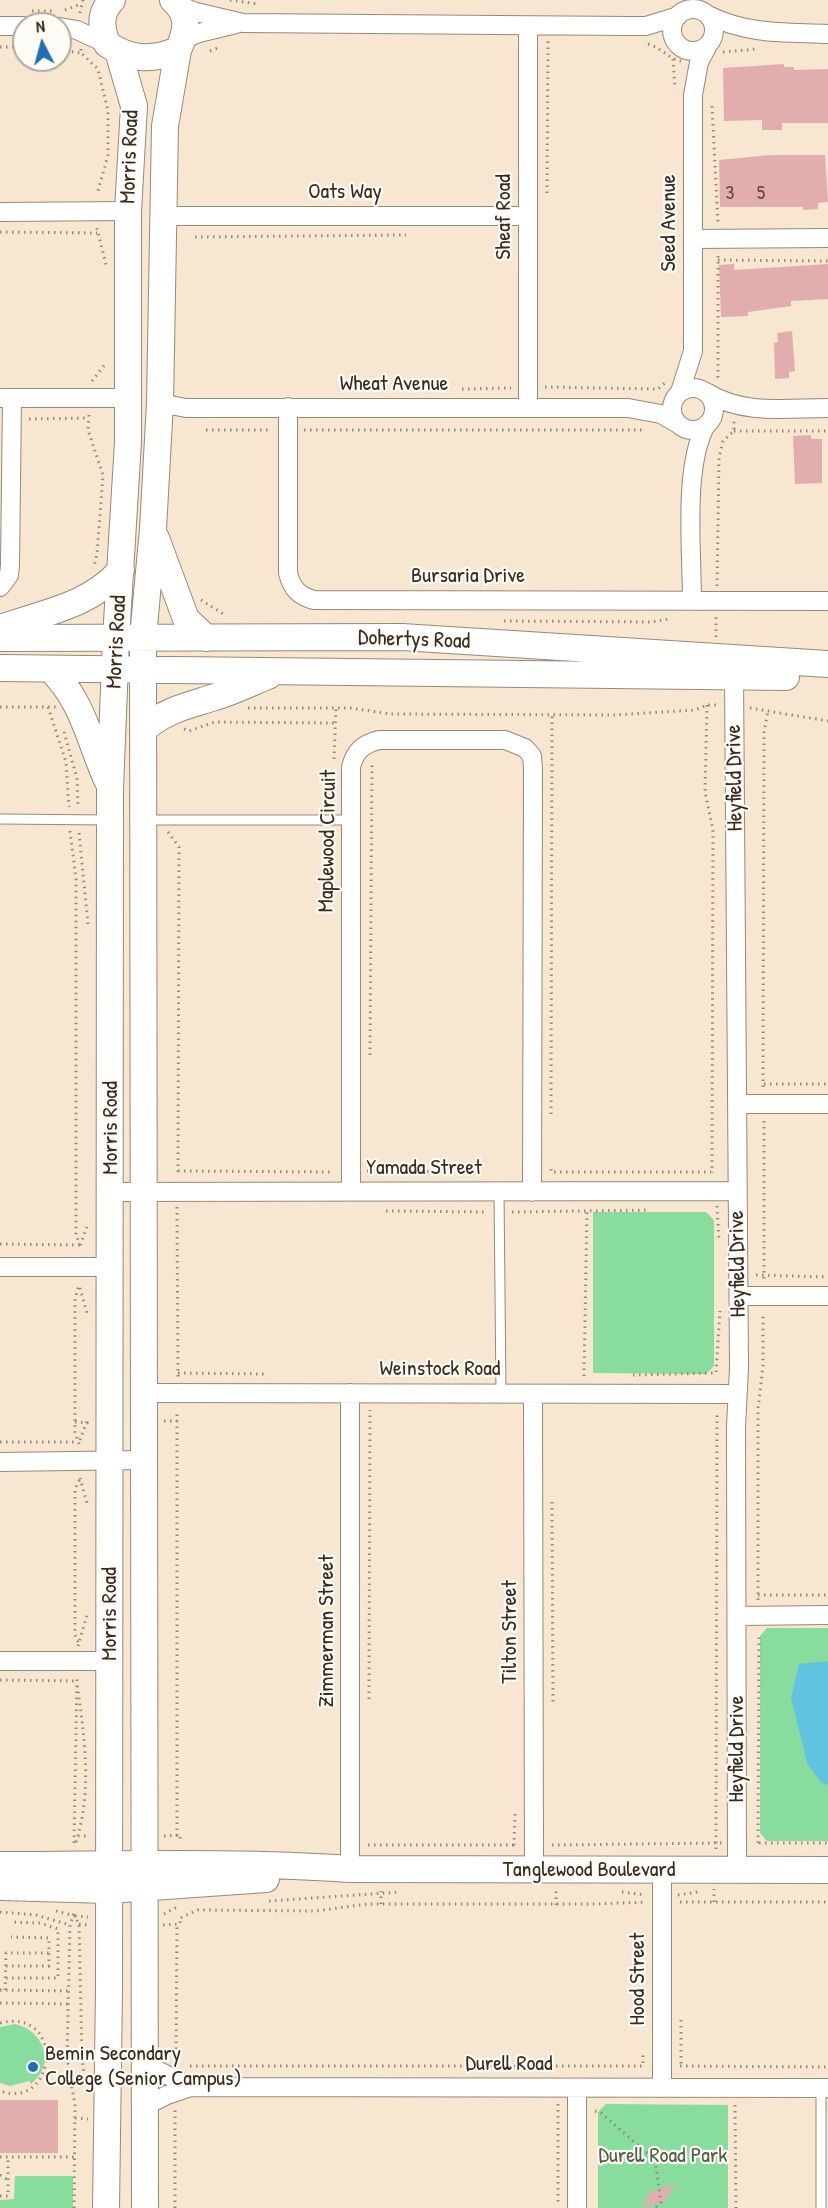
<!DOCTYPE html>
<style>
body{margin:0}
#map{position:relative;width:828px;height:2208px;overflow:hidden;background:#f7e6d0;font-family:"Patrick Hand",sans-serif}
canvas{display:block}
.north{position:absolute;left:12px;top:12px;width:60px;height:60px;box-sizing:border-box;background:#fdfcf7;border:2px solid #afa8a0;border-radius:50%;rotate:354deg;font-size:16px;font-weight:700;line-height:24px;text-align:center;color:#3b2a1e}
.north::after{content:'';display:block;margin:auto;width:21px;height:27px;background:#1f6fb2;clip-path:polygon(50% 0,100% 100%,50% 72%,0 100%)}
</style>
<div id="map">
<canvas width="828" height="2208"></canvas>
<div class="north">N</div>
</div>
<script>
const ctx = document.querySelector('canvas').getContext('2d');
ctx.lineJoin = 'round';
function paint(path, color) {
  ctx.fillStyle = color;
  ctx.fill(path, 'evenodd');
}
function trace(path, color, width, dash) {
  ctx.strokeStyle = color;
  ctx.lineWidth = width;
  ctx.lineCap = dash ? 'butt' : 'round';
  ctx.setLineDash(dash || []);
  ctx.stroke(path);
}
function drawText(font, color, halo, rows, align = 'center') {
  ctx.font = font + ' "Patrick Hand",sans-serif';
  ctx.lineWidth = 4.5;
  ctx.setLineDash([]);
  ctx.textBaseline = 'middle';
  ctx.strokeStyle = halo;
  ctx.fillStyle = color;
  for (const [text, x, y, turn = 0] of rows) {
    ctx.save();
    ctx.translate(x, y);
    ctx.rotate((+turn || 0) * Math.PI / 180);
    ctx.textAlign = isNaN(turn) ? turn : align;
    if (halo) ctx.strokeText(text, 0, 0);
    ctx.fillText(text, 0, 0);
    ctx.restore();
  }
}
const green = new Path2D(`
 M593,1212H706L714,1220V1366L706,1374L593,1373Z
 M767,1628H828V1841H767L760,1833V1636Z
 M15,2024C43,2030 57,2064 31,2084L29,2081L10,2086L0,2083V2027Z
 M606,2104L728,2105V2208H598V2112Z
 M15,2176H73V2208H0V2200L14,2199Z`);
const water = new Path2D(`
 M828,1661V1785L821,1782L807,1763L791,1698L799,1664Z`);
const building = new Path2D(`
 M784,64V67H794V70L828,69V123H782V130H762V120L724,121L723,68Z
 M770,155H825L828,202L818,203V209L803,210V207H720L719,160Z
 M734,264V270L828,264V299L791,301V306L748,312V316L721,317L719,265Z
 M792,331L795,371L789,372V378L775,379L774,343L778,342L777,333Z
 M811,435V439H822V483L795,484L793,436Z
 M0,2100H58V2153H0Z
 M675,2183L664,2202L642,2208L650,2192Z`);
const path = new Path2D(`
 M230,0L258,4
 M65,10L81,4
 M32,11H53
 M80,13L83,0
 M648,44C662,48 669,59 681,61
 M0,47H24
 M81,49V53L98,69L108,111V155L97,194
 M60,50L81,53
 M210,51L220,47
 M723,52L757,49
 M673,59L675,89
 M712,106L718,223
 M547,193L548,41
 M97,228L106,265
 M0,232L97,233
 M195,237L406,235
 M718,256V377L721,380
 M718,260L828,261
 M92,381L106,363
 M545,387L658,389L665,383
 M462,389L511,388
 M89,415L88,430L103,475L97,554L94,566
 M29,419L88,418
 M206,430H270
 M304,430H645
 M734,431H828
 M717,586L719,458L723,441L734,431V421
 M201,600L225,615
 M504,621L651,622L669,619
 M716,637V616
 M707,705L705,792L713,830L712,1173
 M0,707H56
 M48,707L66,762L69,807
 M248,708H351L390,714L614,715L695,710L707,705H717
 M750,708L828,721
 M184,729L189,731L215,722L335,723
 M64,732L77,778L78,808
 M334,759L336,707
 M70,831L76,879V1235L80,1245
 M168,832L179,847L178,1176
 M79,833L88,924
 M370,1055L372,761
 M764,1084H828
 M763,1087L764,732L768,711
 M551,1114L552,714
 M764,1121V1279
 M551,1169V1172H711
 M178,1171L333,1172
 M367,1171L477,1172
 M717,1206L719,1241
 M177,1207L178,1377
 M386,1211L487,1212
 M512,1212L649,1210
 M0,1244L80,1245
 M80,1245L87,1227
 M756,1275L828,1277
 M80,1288L87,1313
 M178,1373L266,1374
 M633,1375L716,1373L720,1311
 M584,1376L587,1212
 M164,1421H177
 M75,1422L89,1423
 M80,1440L87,1421
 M0,1442H77
 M79,1444L75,1432V1299L79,1285
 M80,1478L87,1503
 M552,1502L553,1705
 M758,1595H828
 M758,1600V1409L763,1366V1313
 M78,1642L75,1635V1489L80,1479
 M78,1646L87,1615
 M0,1680L77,1681
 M369,1699L370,1410
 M515,1814L514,1845L519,1846
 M78,1836H88
 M164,1836L180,1835V1843
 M177,1836V1411
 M76,1842C92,1792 85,1737 77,1685
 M74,1843L77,1676
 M758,1843L759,1633
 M759,1843H828
 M368,1845H514
 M552,1845L722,1843
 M716,1849L717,1412
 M622,1892L645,1895
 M678,1895L698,1892
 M269,1901L400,1892
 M680,1902H828
 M714,1902V1889
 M381,1904V1891
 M556,1905V1888
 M56,1911L75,1916L79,1924L82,2058L85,2081
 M0,1912L36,1915L70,1925
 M164,1914L179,1906
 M75,1916L88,1917
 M79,1924L88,1925
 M163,1925L180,1924V1918L198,1910L315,1911L368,1904H595L646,1902
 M6,1966H49V1938L11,1937
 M6,1978H58V1929L40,1923L11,1922
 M0,1990L70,1991
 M5,1990L6,1953H49
 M0,2003L70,2004
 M681,2020V2066
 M0,2023C66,2007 57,2111 0,2091
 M176,2061L177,1924
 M190,2066H643V2055
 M680,2066L828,2067
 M558,2104V2206
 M735,2105L736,2208
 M595,2111L601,2113L655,2160L661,2202L655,2208
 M75,2118L88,2119
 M0,2157H75
 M0,2175L8,2180
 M0,2196H8V2157
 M74,2208L75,2105L67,2058L70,1925L75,1910
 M175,2208V2110`);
const lane = new Path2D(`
 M0,819L109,820
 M144,820H351
 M499,1192L501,1394
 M821,2208V2088`);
const street = new Path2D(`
 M180,6L196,12L243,23L628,26H646L678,16
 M672 30a21 21 0 1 1 42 0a21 21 0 1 1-42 0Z
 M708,15C749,35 784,32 828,34
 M0,26H24
 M60,27L77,30L107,44
 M182,40L199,33L236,24
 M0,212L128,211
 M163,216H528
 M693,239L828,238
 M672 409a21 21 0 1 1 42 0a21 21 0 1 1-42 0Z
 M680,392L693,351V95L699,62L707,47
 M708,393C743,415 787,408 828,408
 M2,398H128
 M160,403L186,408H628L661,414L678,424
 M288,407V573C292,589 299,596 314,600L828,601
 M528,408V26
 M0,587L9,575L10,565L12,398
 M692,600C692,551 683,467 706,425
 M734,675L739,1368L736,1427L737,1870
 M737,1104H828
 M351,1191V767C355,751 363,744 379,740H505L525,748L532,756L533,768L532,1192
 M110,1192L737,1191
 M0,1267H110
 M739,1296H828
 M144,1393L737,1394
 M533,1394L534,1870
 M0,1462L144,1460
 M737,1616L828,1615
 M0,1661H110
 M350,1869V1393
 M662,1870V2088
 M146,2057L157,2070L191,2087
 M145,2106L167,2095L191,2087L828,2088
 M577,2208V2088`);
const secondary = new Path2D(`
 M112,0C99,14 101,27 107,44C130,60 152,61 178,50C187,31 190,15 173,0
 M156,538L186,619L206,638
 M0,628C43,613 90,606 121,570
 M0,638L402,637L828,664
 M0,668L786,677
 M51,670C82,699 90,742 107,780
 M143,730C165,710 187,706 215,697C233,692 250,683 268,676
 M0,1865C117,1865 234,1861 350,1869L828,1870
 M0,1887L109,1890L266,1879
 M106,2208L109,1990L110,789L116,638L128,442V211L134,106L118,51
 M145,2208L143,637L153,529L160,403L165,126L178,50`);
const markers = [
 [33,2067,6,"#1f6fb2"]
];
const numberNames = [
 ["3",730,194],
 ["5",761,194]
];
const streetNames = [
 ["Morris Road",130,157,-88],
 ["Oats Way",345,192],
 ["Sheaf Road",504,217,-90],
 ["Seed Avenue",669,223,-90],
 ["Wheat Avenue",394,384],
 ["Bursaria Drive",468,576],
 ["Dohertys Road",414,640,2],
 ["Morris Road",117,642,-87],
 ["Heyfield Drive",735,778,-91],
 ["Maplewood Circuit",328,841,-89],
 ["Morris Road",111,1128,-90],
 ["Yamada Street",424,1168],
 ["Heyfield Drive",738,1264,-91],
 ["Weinstock Road",440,1369],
 ["Morris Road",110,1614,-90],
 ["Zimmerman Street",327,1631,-90],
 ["Tilton Street",510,1632,-90],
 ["Heyfield Drive",737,1749,-90],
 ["Tanglewood Boulevard",589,1870],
 ["Hood Street",638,1979,-90],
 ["Durell Road",509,2064]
];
const poiNames = [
 ["Bemin Secondary",45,2054],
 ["College (Senior Campus)",45,2079]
];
const parkNames = [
 ["Durell Road Park",663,2156]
];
paint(green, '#87dc9e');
paint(water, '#61c3df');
paint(building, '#e2aead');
trace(lane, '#987', 11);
trace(street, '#987', 20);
trace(secondary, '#987', 28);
trace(path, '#987', 3, [1.5, 4.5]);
trace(lane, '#fff', 9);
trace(street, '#fff', 18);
trace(secondary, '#fff', 26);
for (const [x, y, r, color] of markers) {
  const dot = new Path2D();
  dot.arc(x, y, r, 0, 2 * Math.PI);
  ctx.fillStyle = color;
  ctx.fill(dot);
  trace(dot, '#fdfcf7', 2);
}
drawText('20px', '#654b42', null, numberNames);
drawText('22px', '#3b2a1e', '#fdfcf7', streetNames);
drawText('22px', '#3b2a1e', '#fdfcf7', poiNames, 'left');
drawText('22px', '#525f44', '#fdfcf7', parkNames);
</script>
